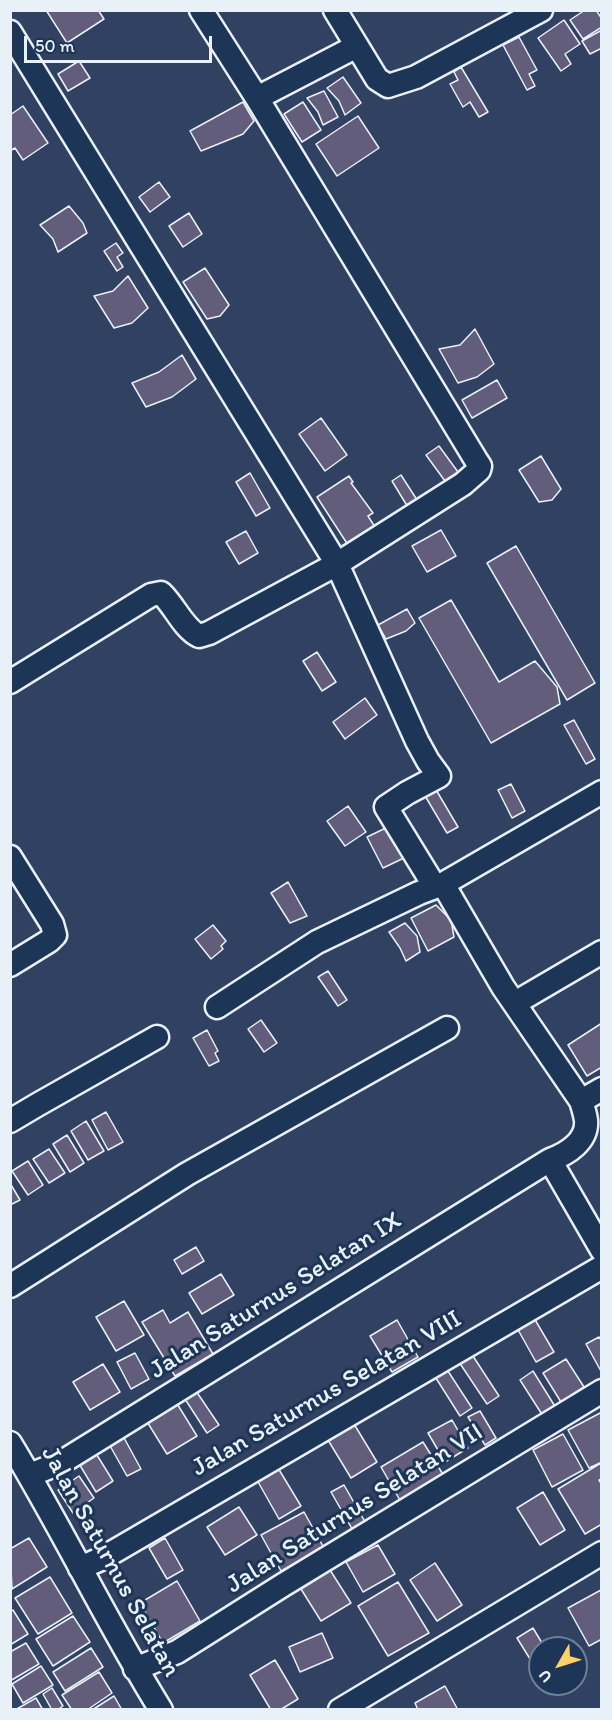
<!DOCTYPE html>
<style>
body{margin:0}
#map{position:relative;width:612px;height:1720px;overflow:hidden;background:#314162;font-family:Itim,sans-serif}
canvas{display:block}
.frame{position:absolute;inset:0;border:12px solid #e8f1f8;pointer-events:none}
.north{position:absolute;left:528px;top:1636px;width:60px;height:60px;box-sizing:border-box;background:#1d3557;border:2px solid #6e8097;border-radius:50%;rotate:231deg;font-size:16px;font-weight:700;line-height:24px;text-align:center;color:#e8f1f8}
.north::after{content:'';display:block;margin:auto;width:21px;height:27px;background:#ffd166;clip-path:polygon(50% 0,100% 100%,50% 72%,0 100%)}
.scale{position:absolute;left:24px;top:36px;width:188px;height:27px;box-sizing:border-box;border:3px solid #e8f1f8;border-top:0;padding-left:8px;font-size:18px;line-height:21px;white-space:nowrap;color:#e8f1f8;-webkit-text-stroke:4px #1d3557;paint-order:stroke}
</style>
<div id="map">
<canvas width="612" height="1720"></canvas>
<div class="frame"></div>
<div class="north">U</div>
<div class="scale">50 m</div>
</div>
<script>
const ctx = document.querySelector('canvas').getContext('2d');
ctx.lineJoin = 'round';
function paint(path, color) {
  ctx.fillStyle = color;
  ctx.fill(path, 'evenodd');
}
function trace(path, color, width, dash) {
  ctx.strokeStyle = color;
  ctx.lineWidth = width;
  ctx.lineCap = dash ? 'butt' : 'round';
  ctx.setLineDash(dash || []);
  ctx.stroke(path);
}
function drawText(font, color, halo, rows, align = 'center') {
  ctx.font = font + ' Itim,sans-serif';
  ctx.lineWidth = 6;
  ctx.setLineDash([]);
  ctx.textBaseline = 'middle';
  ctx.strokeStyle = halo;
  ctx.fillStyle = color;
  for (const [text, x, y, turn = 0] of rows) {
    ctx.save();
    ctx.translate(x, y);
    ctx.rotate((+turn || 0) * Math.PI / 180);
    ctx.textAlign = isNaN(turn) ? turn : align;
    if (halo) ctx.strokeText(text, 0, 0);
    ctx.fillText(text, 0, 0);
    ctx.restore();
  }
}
const building = new Path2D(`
 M46,10H98L104,19L67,43Z
 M585,10H596L602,19V27L583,39L570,20Z
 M564,20L580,44L565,54L571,64L561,71L538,38Z
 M602,30V48L590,54L582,41Z
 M519,37L537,70L529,74L535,86L527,90L503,45Z
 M79,61L90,78L68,91L58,74Z
 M461,67L488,112L479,117L470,102L463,107L450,84L458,80L454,72Z
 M343,77L361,103L345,115L339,101L327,88Z
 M324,91L338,117L323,125L318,112L307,98Z
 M243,102L254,121L243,134L201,151L190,131Z
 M303,102L321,130L302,142L284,114Z
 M23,106L48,143L23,160L15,148L10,151V115Z
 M358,116L379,148L337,176L316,144Z
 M159,182L170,197L150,212L139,197Z
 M69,206L83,223L87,233L58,252L53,239L40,225Z
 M189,213L202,234L183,247L169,226Z
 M116,243L123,253L117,257L123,267L117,271L104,251Z
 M205,268L229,305L220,316L207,319L183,282Z
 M128,276L148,308L132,323L114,328L94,296L113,291Z
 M475,329L494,364L477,377L458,383L439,349L460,345Z
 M182,355L196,379L172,397L146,407L132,383L159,372Z
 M497,380L507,398L472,418L462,400Z
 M321,418L347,455L325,471L299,434Z
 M439,446L458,472L445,481L426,455Z
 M541,456L561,489L552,500L539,502L519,470Z
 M250,473L270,508L256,516L236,482Z
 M401,475L419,503L409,509L392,481Z
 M349,476L353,482L351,483L373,513L368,516L375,527L348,545L317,497Z
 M441,530L456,556L427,572L412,546Z
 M246,531L258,553L239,564L226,542Z
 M516,546L595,683L567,700L487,563Z
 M451,600L499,682L535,661L557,687L560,704L491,743L419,618Z
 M407,609L415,623L406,631L386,639L378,625Z
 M317,652L336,682L322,691L303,661Z
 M365,698L377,715L345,739L333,722Z
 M574,720L595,759L586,764L564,725Z
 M432,783L458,827L447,833L421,789Z
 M511,784L525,811L512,818L498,790Z
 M348,806L366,832L345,846L327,821Z
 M390,826L406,857L383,868L367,837Z
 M288,882L307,916L290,923L271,893Z
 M436,905L451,920L454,937L428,951L411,918Z
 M405,923L417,936L420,952L406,961L400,948L389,932Z
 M213,925L226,941L221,946L223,949L211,959L195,939Z
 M328,971L347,1000L338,1006L318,977Z
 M261,1020L277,1043L264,1052L248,1029Z
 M602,1023V1067L587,1076L568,1045Z
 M207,1030L218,1051L215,1053L219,1061L209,1066L193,1038Z
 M106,1112L123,1142L108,1150L92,1120Z
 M86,1121L104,1151L88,1160L71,1131Z
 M67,1135L84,1163L70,1172L53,1144Z
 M49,1149L65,1173L49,1183L33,1159Z
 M28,1161L43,1185L28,1195L12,1171Z
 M10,1183L20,1200L10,1205Z
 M196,1247L204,1261L182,1274L174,1260Z
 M221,1274L234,1295L202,1314L189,1293Z
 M124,1301L144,1335L116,1351L96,1317Z
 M163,1310L170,1323L188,1312L213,1354L175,1376L142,1322Z
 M534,1318L554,1352L536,1362L517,1328Z
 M397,1320L418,1357L392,1372L370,1336Z
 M599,1337L602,1341V1373L586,1344Z
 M135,1353L149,1379L131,1389L117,1362Z
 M471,1353L499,1396L487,1404L459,1362Z
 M566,1359L584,1387L561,1402L543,1373Z
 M103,1364L120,1392L90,1410L73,1382Z
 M446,1368L472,1408L460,1416L434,1375Z
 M533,1371L556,1408L543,1416L520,1380Z
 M196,1391L219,1425L207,1433L185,1399Z
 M176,1402L197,1436L167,1454L146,1420Z
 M480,1411L496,1438L485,1445L468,1417Z
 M602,1412V1462L589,1468L568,1430Z
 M452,1420L468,1448L445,1462L428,1433Z
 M354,1424L377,1462L351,1478L328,1440Z
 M563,1434L583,1470L552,1487L533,1450Z
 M123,1436L141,1469L127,1476L109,1444Z
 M423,1442L444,1476L401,1502L381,1467Z
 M92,1447L113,1481L96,1492L75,1457Z
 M601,1463L602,1478L599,1480L602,1485V1524L585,1534L558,1489Z
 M278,1468L301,1506L279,1519L257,1480Z
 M79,1476L94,1498L73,1513L58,1490Z
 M344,1485L368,1527L355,1534L331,1492Z
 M543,1492L565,1530L540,1545L517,1508Z
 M239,1507L257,1535L225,1555L207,1527Z
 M304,1512L324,1548L281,1571L261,1535Z
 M29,1538L47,1567L12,1589L10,1549Z
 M165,1538L183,1570L167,1579L149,1548Z
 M378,1545L395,1574L363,1592L346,1562Z
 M435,1563L462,1605L437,1621L410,1580Z
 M330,1570L351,1603L321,1621L301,1589Z
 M50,1577L72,1613L38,1634L15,1598Z
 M177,1581L200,1621L163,1643L140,1603Z
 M398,1582L429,1633L388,1656L358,1606Z
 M601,1590L602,1639L589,1646L568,1608Z
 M13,1610L28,1634L10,1645V1612Z
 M73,1616L90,1642L53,1666L36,1639Z
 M533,1628L545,1648H540V1675L517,1638Z
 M322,1633L333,1658L300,1672L289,1647Z
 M26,1643L39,1664L10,1681V1652Z
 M91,1648L103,1667L65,1691L53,1672Z
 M275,1660L298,1699L280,1710H271L250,1675Z
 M41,1666L53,1685L23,1703L12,1684Z
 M99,1672L112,1693L87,1710H72L62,1695Z
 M445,1686L458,1710H418L415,1703Z
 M52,1688L63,1706L57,1710H52L43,1694Z
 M114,1696L122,1710H92Z
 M36,1698L43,1710H15Z`);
const minor = new Path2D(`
 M335,10L377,79L388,86L416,77L541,10
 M10,32L337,564L417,741L428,761L439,776L407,793L386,807L435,887
 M257,98L357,46
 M10,682L151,595L161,593C175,606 183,628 199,636L209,633L337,564L463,484L479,470L480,466L476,460L257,98L201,10
 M10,857L52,924L55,935L49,941L10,965
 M443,884L503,987L581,1101C583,1107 585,1114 586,1120C588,1141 567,1154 550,1160L602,1250
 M515,1003L602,952
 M217,1007L317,942L419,893L443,884L602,792
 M581,1101L602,1089
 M10,1121L37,1105L157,1037
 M10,1286L187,1174L447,1028
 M10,1443C63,1530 107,1623 161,1710
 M30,1475L62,1462L550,1160
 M80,1568L103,1558L602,1267
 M135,1669L177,1652L283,1585L602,1391
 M340,1710L602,1553`);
const streetNames = [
 ["Jalan Saturnus Selatan IX",276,1296,-32],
 ["Jalan Saturnus Selatan VIII",327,1394,-30],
 ["Jalan Saturnus Selatan VII",355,1509,-32],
 ["Jalan Saturnus Selatan",110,1562,61]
];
paint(building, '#615d7b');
trace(building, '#e8f1f8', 1.5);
trace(minor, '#e8f1f8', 27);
trace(minor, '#1d3557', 22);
drawText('26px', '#e8f1f8', '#1d3557', streetNames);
</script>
